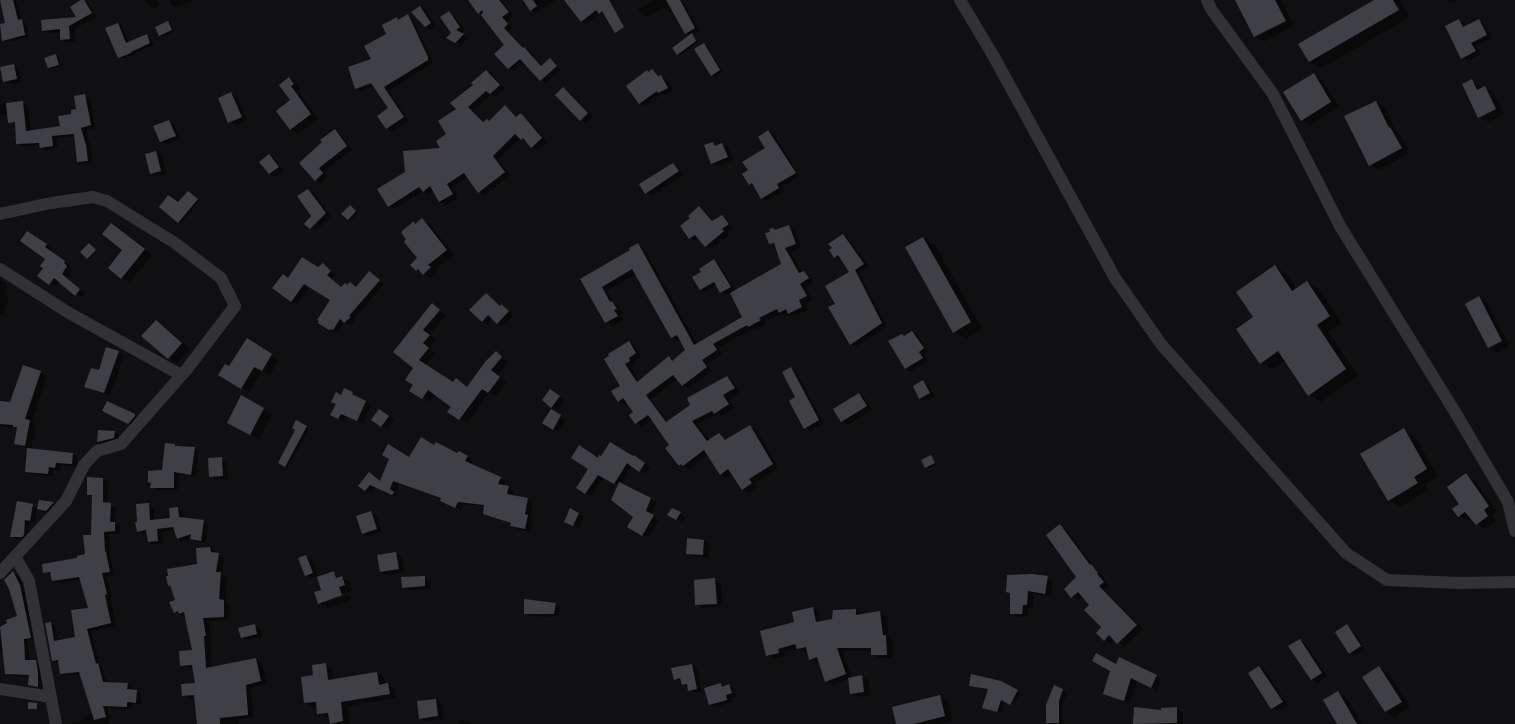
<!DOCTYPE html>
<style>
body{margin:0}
canvas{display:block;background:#101012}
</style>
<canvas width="1515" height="724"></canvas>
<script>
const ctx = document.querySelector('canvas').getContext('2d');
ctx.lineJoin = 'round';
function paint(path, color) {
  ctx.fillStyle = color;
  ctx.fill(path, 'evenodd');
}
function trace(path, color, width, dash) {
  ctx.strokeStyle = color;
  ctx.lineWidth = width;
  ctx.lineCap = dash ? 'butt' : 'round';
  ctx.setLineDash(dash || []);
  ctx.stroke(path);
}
const shadow = new Path2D(`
 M0,0H16L22,20L26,23L29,37L7,42L3,40L0,25L7,24Z
 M84,0L89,4L97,16L75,29V42H67L61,39V32L49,33L43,30L78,18Z
 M145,0H157L160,5L154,9L149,6Z
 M169,0H193L194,1L176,7L170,4Z
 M470,0H501L513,15L507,21L512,28L508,31L523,48L530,51L542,66L550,60L561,70L546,83L541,80L524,62L514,71L509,68L496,54L506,45Z
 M530,0H556L536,13L531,10Z
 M561,0H601L605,16L601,13L587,24L581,21L567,2Z
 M653,0H682L700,31L693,35L697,43L680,56L673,49L691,35L686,33L673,10L670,12L664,8L646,17L641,14L638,9Z
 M1241,0H1281L1294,26L1264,42L1255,36Z
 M1377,0H1400L1410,17L1322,68L1310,62Z
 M1446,0H1459L1452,3Z
 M420,7L426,10L436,26L431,30L425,26Z
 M449,12L454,16L465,30L460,34L468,38L461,45L448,38L453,33Z
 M408,16L413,19L433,63L389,91L409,120L392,132L387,128L379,116L390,108L375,86L361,91L356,88L397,18L400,20ZM376,80L377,82L358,89V86Z
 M1459,20L1465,24L1466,27L1479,21L1485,24L1492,38L1476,46L1481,54L1468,61L1462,58Z
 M168,23L171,24L174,32L162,37L160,35Z
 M118,24L122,26L129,44L147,36L151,38L154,45L134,54V55L123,59L119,57Z
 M704,45L708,47L723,72L716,77L712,75Z
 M55,55L58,56L61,66L51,69L49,68Z
 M14,66L19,69L22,82L10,84L4,81Z
 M652,70L666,79L673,91L665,95L662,94L645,106L640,103L649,73Z
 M486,71L492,74L505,89L496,96L492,94L473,110L485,123L488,120L490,122L505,106L518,117L521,114L527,118L547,142L537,150L521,138L498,160L510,175L484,196L479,192L468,177L452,187L458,198L446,205L440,201L434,191L429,195L423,191L394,209L389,206L443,149L458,109Z
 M1314,75L1322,80L1339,107L1311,125L1302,120Z
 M289,78L297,83L301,89L298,91L318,119L298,134L290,129L292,100Z
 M1472,81L1481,86L1482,89L1485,87L1494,93L1504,114L1488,122L1479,117Z
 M563,89L569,92L593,116L586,123L581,120Z
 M231,94L237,97L247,120L235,125L229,122Z
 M85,95L90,98L95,128L86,130L91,148L93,163L83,164L78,161L75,136L56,138L58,148L46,150L41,147V145L22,146L18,143L17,125L10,122L9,115H0V104L23,103L28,106L31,132L61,127L73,116L76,110L78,112Z
 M1376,102L1385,107L1396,132L1399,133L1410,153L1379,170L1370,165Z
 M169,121L174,124L180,139L167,145L161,141Z
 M335,131L340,134L352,149L324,172L328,176L321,183L316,180L301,163Z
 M768,132L774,135L800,176L782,187L784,192L767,201L762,198L756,187L750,184L767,149Z
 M713,143L718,146L722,144L728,147L733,160L717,166L712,163Z
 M156,152L162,155L166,174L157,176L152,173Z
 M269,156L275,159L284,171L276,177L270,174L261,162Z
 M673,164L678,167L683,175L651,196L646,193Z
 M308,190L314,193L331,216L316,231L311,228L313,216Z
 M190,193L199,201L181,223L179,222L178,204Z
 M700,207L705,210L714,222L722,216L727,219L733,228L727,232L729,235L711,249L706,246L699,238L695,241L690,238L692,219Z
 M352,208L358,213L351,220L348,219Z
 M422,220L430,224L454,255L435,270L438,272L431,278L417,270L419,258L408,240L414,223L416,224Z
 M112,224L152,255L130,282L122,278L124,250Z
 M789,226L795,230L801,248L790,252L803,273L810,276L814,282L806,287L812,300L805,304L808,310L795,316L790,314L786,316L782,313L765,321L766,324L755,330L753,328L719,348L722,354L707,364L712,371L689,388L682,385L678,379L651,399L668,422L727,377L733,381L740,392L729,399L734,408L721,416L718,414L697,424L710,441L719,434L727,440L750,427L757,430L778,468L755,483L757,487L749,493L743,489L733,474L727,478L721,474L708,454L690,469L680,465L671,446L653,419L642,427L636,423L631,416L635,412L628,402L625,404L619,401L621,386L606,360L629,343L635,346L641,357L634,362L636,364L631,367L639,381L669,358L674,361L687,351L681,339L678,341L672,337L636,274L607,291L614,303L618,306L622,312L620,314L624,320L612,326L606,322L582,280L631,250L638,245L644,248L697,344L744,317L731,292L726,295L721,292L717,285L705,292L700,289L702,273L714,261L719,264L736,291L783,265L776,247L770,243L776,231Z
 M843,235L848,238L869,267L859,273L887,326L856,347L851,344L837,304L851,273L841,258L840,260L835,257Z
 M33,236L52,248L49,252L70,265L69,267L72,270L67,278L85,293L81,298L59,281L56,287L39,276L44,267L46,258Z
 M923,238L935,245L982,329L966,339L954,332Z
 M91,246L97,252L90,259L87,258Z
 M324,264L336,275L332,278L342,288L348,286L351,283L357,288L370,273L384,284L354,319L355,321L351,325L345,322L338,332L336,331L335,332L320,323L331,300L310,286L297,304L292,301L289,279L319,269Z
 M1275,267L1287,274L1297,289L1307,282L1319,289L1342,323L1328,332L1358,376L1321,402L1309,395L1285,361L1272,370L1261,363Z
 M0,281L7,284L4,294L9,296L3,315L0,314Z
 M486,294L514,315L503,326L493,319L488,324L483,321Z
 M1479,298L1487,303L1510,346L1498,353L1489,347L1466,304Z
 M432,305L446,315L430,334L436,340L429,348L436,353L426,365L454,383L463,384L468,387L496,352L509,362L497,375L507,382L496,396L489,393L467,423L449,411L453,407L436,394L430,402L411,390L414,385L415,368L395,352Z
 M156,321L165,327L190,349L178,363L169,358Z
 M912,332L917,335L928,351L923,355L927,361L911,372L905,368L902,335L905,337Z
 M247,340L279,360L270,375L262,370L249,392L220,375L230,368Z
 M118,352L124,355L110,396L86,386Z
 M791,369L796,372L824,424L811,431L805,428L797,398Z
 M40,372L47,376L32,422L36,425L31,450L73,454L78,458L77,467L61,465V470H54L53,476L32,474L27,471L29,448L22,447L16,443L18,428L0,427V403L11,404Z
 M923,382L929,385L935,397L926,401L920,398Z
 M345,390L371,405L363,423L347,416L344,422L332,415Z
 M556,394L565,400L558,410L552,407Z
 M859,395L865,398L872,410L848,425L842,421L835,410Z
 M241,397L272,414L259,439L237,427Z
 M104,411L135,415L139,418L133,426Z
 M551,411L566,420L559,432L544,423Z
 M385,414L394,420L387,429L373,420Z
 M297,422L309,429L288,467L280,463L297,429Z
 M1404,430L1415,437L1438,476L1425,484L1429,490L1400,507L1388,500Z
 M99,431L114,432L120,436V440L103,445L98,442Z
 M174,445L178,447L194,448L199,451L196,477L179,474L178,490H157L152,487V484L149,482L163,471Z
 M434,447L458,455L459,452L473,460L470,465L505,481L503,486L514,490L513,496L527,499L533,502L530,518L533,519L530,532L517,529L512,526V524L489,516L484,513L485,507L463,504L461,510L447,503L442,499L399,483L395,493L398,497L376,487L371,493L360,486L381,482L409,459Z
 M931,457L937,465L928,469L926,467Z
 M634,458L640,460L650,467L645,474L632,465L621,484L656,502L651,515L659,520L648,538L629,527L634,517L619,486L604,477L591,496L577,487L599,459Z
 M221,459L227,462L228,479H216L211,476Z
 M1466,475L1474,480L1497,511L1492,515L1496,521L1486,529L1477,524L1472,518L1468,521L1459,516L1454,509L1461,504Z
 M103,479L108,482L107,504L116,507L115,524L120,526V534H109L110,555L114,574L106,576L112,597H110L116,626L91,631L100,666L102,667L107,683L127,684L132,687V691L141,694V705L132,704L131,709L107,708L111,719L108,720L109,724H68L83,721L82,717L94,713L81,674L66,676L61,673L59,663L54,660L50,623L55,626L58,642L76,638L90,609L82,579L58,583L53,581L52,575L44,572L86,555L92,536L93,497L88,494Z
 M40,501L53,504L58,506L52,513L44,512L37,508L35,523L29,522L28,538L27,539H16L12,536L33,505L39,509Z
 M149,505L154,508V521L171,519V509H178L183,512L184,519L203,521L208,524L206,543L197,542L190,538L183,541L178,538L175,530L162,532L163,544H154L149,542L148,533L143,534L138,531Z
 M672,510L686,517L682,522L669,515Z
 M371,512L377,516L382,532L369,536L363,533Z
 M578,514L584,517L579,528L571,524Z
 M1060,526L1067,530L1094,568L1104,577L1103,578L1109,586L1104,590L1143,629L1124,647L1115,639L1111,643L1105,640L1103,627L1091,605L1083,596L1079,600L1072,597L1078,578Z
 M704,541L710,544L708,558L693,556L687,553Z
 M210,548L216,552V554L224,558L222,574L227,577L225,602L230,605L229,619L208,621L212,639H210L212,668L256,659L262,663L267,684L251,688L254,718L239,719V724H199L196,698L190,699L184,695L197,684L194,668H188L181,665L193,652L186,616H181L175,612L176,600L171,586L169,585L198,565Z
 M396,553L402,557L404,572L386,575L381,572Z
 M306,556L312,560L319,578L334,573L350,582L353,590L324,601V603L348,595L351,600L328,608L319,603L323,590L318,576L312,578L306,575Z
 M13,572L18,575L25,589L36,640L28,641L30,661H35L41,664L43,676L42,689L30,685V677L11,676L6,673L4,652L0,653V628L18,617Z
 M424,577L430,580L431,589L409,590L403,587Z
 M1047,577L1053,581L1051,596L1033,594V608H1028V617H1017L1012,613V594L1008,592Z
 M715,580L721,583L722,606L702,608L697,604Z
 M555,604L560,607L559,616L550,615V617L530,616L525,613Z
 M812,608L819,612L821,622L833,620L856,610L862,614L879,613L886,616L889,637L893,640V658H879L872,654V651H843L852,678L862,677L868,680L870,695L857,697L851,693L849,679L833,685L826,681L820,662L817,663L810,659L808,651L804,652L798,649L784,652L785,656L774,659L767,655L795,623Z
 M255,626L260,629L262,637L247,641L242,637Z
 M1347,626L1352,629L1365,649L1355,656L1350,653Z
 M1300,640L1305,643L1327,676L1317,683L1312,679Z
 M325,665L332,669L334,680L377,673L384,677L385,685H388L395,689L396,698L348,706L350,724H333L331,723L330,717H326L319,713L318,706L312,707L305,703L315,676Z
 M692,665L697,669L702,692L695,693L683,685L682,682L675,679Z
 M1117,666L1156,676L1162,679L1157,690L1137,680L1130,703L1104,694Z
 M1259,667L1265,670L1288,705L1278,711L1272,708Z
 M1379,668L1388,673L1410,707L1395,717L1386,712L1364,678Z
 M1000,682L1020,693L1014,705L1004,701L1001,713L987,709L989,690L970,685Z
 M721,684L725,687L729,686L735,689L737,696L731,698L732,702L716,707L710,704Z
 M1054,687L1067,693L1063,703V724H1050L1047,722Z
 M1338,693L1347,698L1362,724H1339Z
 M939,696L948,701L953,721L941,724H897Z
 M436,700L442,703L444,719L425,721L420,718L418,702Z
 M37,704L39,706V710L29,708Z
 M1163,709H1177L1183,712V724L1134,723L1163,711Z
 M460,720L468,722L472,724H459Z`);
const building = new Path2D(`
 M0,0H13L18,20L22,19L25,35L2,41L0,24L5,23Z
 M81,0H84L92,13L69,26L70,39L60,40V29L42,31L41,20L76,17L70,7Z
 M468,0H499L509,12L502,17L508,24L504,28L523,48L524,47L541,66L550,58L557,66L540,81L520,59L508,69L494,54L504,45L481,15L483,12L482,10L478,14Z
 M523,0H533L537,6L530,11Z
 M564,0H609L624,27L615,33L602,11L599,14L596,10L581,22Z
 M666,0H680L695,28L685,34Z
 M1235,0H1275L1286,21L1254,37Z
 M1374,0H1393L1399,10L1309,62L1298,44Z
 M420,6L431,23L425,27L411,12Z
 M449,11L460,27L456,30L464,34L455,43L446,38L451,33L440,17Z
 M408,14L428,57V60L384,87L404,117L386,129L377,116L388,108L371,83L355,89L348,67L371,59L364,46L386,34L382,25L397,17L398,20Z
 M1459,19L1463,27L1479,19L1487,35L1471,43L1476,51L1461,59L1445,26Z
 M168,21L172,30L159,36L155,27Z
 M118,23L126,43L147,34L150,43L131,52V53L118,58L105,28Z
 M692,33L696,41L677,55L672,48Z
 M704,43L720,70L711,76L694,49Z
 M56,54L59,65L48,68L44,58Z
 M14,64L17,79L3,82L0,67Z
 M652,69L658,76L661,75L668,88L658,93L657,91L639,104L626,86L647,70L648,72Z
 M486,70L500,85L490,94L486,91L468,107L483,122L487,119L489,121L505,105L516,117L521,113L542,138L531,148L523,138L521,140L515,134L493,156L505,172L478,193L464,173L447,184L453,194L439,202L430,186L423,192L419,187L388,207L377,189L405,172L403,151L440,148L436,141L446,134L438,121L456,109L450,103L473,85L471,83Z
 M1314,73L1331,102L1301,121L1283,92Z
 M289,77L294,84L291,86L311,114L290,130L276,111L290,100L279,85Z
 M1472,79L1477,90L1485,86L1496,109L1478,118L1462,84Z
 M563,87L588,113L580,121L555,95Z
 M231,92L242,117L228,123L218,98Z
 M85,94L91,125L81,128L86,145L88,161L77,162L74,134L52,136L53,146L40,148L39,143L16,144L15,122L8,123L6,103L23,101L26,131L60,126L58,116L71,114V110L76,109L77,114L74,96Z
 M1376,101L1389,128L1390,127L1402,148L1369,166L1344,116Z
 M169,120L176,136L160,142L153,126Z
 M335,129L347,146L319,168L323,173L315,181L299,163L322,142L320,140Z
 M768,130L796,173L777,184L779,188L761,199L752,183L749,185L742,174L748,170L742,162L765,148L758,137Z
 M713,142L715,146L722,143L728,157L711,164L704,145Z
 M156,151L161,171L150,174L145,154Z
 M269,154L279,167L269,174L259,162Z
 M673,163L679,171L645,194L639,184Z
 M308,189L326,213L310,229L304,224L311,216L297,196Z
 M188,191L198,199L178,223L159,207L168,195L178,202Z
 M350,205L356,211L348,220L341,214Z
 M699,206L712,221L722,215L729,224L722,229L724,231L705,247L695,235L689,239L680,226L690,218L688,216Z
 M422,218L447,250L428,265L431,267L423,275L418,269L416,271L410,265L417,258L404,242L406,239L402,234V231L414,221L415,224Z
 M111,223L145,249L121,279L108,268L122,250L102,234Z
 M789,225L796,244L785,248L799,273L804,271L809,278L800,284L807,296L799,300L802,307L788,314L786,309L779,313L777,309L759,318L761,320L748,327L747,325L713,344L717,350L702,360L707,367L682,386L673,375L646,395L666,422L690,405L687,398L727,376L735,388L723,395L729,404L714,414L712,411L692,421L707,441L719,433L725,440L750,425L773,464L749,479L752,483L742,490L728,469L720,475L704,450L683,466L681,464L679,466L665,448L669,445L648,415L635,424L629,415L633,412L623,398L618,402L611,391L620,386L604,359L609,356L608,354L629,341L636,353L629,358L630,361L625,364L637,382L669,356L672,361L685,350L677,335L671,338L632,269L602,287L610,302L612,301L617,309L614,310L618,316L605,323L580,279L630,250L629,248L638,243L694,345L742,317L730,293L781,264L774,243L769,244L765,233L770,232L769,229L773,228L775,230Z
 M27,231L47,244L45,247L65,261L64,263L67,266L62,274L80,289L75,296L54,278L49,285L37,276L43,268L40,266L45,259L20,241Z
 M843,234L864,264L855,270L882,323L850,345L828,307L835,304L825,286L849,272L838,255L834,258L829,250L832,248L828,244Z
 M923,237L971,322L953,333L905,247Z
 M89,243L96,250L87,259L80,252Z
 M302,257L318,267L323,263L331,271L327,275L341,287L345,283L347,285L350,282L356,287L369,271L380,280L349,316L351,317L344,323L340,319L333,330L330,329L329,330L318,323L319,321L317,320L330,300L304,284L291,302L272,288L283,274L288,278Z
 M714,259L731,287L720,293L714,282L700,290L692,277L701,272L699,269Z
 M1275,265L1292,291L1307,281L1330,316L1317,325L1346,369L1308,396L1278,351L1260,364L1236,329L1253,317L1236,292Z
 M486,293L500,306L501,304L509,311L497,324L488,315L482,322L469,310Z
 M1479,296L1502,341L1488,348L1465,304Z
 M432,303L440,310L423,330L430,335L423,343L429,348L419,360L453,382L456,378L467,387L485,362L496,351L502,357L491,370L500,377L488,393L482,389L459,420L447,412L451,407L428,390L422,399L409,391L413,385L405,380L413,368L393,352Z
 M156,320L182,343L168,359L141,336Z
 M912,331L924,348L919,352L923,358L905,369L888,341L902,334L904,336Z
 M247,338L272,354L262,371L254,367L241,389L218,375L225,364L229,366Z
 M106,347L119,351L104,393L84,387L91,368L99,370Z
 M23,365L41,371L25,419L30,420L25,446L14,444L17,427H13V425L0,424V401L10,402Z
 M791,367L819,420L804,429L789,401L795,397L782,372Z
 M923,380L930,393L919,399L913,386Z
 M344,388L353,392L352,394L366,401L357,421L341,414L338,419L330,415L336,404L331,402L336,392L341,395Z
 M550,389L560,396L551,408L542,400Z
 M859,393L867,406L841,422L833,409Z
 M241,395L264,408L250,435L227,423Z
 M107,401L135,414V416L128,424L102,411Z
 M379,409L389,416L381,427L371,420Z
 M551,409L561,415L553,430L542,423Z
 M296,420L307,426L285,467L278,463L295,430L292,428Z
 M1404,428L1427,469L1414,477L1418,483L1388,501L1360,454Z
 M98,430L115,431L114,438L97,442Z
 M421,437L434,445L436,442L457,453L459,451L468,456L465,461L501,477L498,484L509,486L507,494L528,498L525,514L528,515L525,529L510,526L511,523L483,514L484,505L458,502L455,508L440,501L441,498L393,481L390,489L394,492L392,495L370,485L365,491L358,486L369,472L380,481L389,459L382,455L388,444L409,457Z
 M610,442L633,456L634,455L645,463L639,472L627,463L614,484L598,475L585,494L576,488L588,469L571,458L579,445L598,458L599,455L601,456Z
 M165,443L175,444V446L195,447L191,475L174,472V488H150L151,483L148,482V471L162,470Z
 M27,448L73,453L72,464L56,463L55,468L49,467L48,474L25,472Z
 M931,455L935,463L925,468L921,460Z
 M222,457L223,476L209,477L208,458Z
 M1466,473L1489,506L1484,510L1488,516L1476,525L1465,512L1458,517L1452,509L1459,504L1447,487Z
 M87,477L103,478V502L111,503L110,522H115V531L104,532L105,552H106L110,572L102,573L107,594L105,595L111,623L87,629L96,664L98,663L103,682L128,683L127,689L137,690L136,703L127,702V707L103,706L106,717L94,720L79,672L60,674L58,660L52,661L45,623L51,622L54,641L75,637L71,610L88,608L79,577L52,581L50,572L43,573L42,564L77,558V556L85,554L83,535H91L92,495H87Z
 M619,482L651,498L646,511L654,515L642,536L627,527L633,517L611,500Z
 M39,500L54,502L46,511L37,509Z
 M17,501L33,504L30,521L25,520L24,535L22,537H10Z
 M149,503L150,520L170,518L169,508L178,507L179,517L204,520L201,541L190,539L191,534L177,539L173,527L157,529L158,541L148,542L146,530L137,532L135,522H137L136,504Z
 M570,508L579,513L573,526L564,522Z
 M672,508L681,512L676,520L667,515Z
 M371,511L377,529L362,534L356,516Z
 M1060,524L1090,565L1091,564L1098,573L1097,574L1104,582L1099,586L1137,625L1117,644L1109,635L1104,641L1096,633L1101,627L1084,610L1089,605L1078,592L1071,598L1064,589L1076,577L1046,535Z
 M687,538L704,540L703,555L686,554Z
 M210,547L211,552L219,553L216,572H221L219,599L224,600V617L203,618L206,636H204L206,668L256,658L261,681L246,685L248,715L220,718V724H197L194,695L182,696L181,684L195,683L192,665L180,666L179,651L192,650L187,627L184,612L179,614L178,611L174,613L169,602L175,600L170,585L168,586L166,576H168L167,569L197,564L196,548Z
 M396,552L399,569L380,572L377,555Z
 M306,555L313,573L305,576L298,558Z
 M13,571L20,585L31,638L24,639L25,660H36L38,672V687L28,685L29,675L5,674L0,627L7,623L6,620L17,616L9,589L4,580Z
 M334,571L336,578L342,576L345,585L339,587L342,595L318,604L314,592L321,590L317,577Z
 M1032,574L1048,576L1045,594L1028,591L1027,605H1023L1022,614H1010V593L1006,592L1007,575Z
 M425,576V586L402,588L401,577Z
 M715,578L717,604L695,605L694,580Z
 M524,599L556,603L554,614H524Z
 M813,607L816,622L832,619L833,610L856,609V615L880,611L883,635H886L887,655H871V648H837L846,674L825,682L817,657L809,660L806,647L797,649L795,644L778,649L779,653L766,656L760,631L794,622L792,612Z
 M255,624L257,634L241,638L238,628Z
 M1347,624L1361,646L1349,654L1335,632Z
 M1300,639L1322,673L1311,680L1288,646Z
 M1096,653L1116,664L1119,657L1157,675L1151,688L1131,678L1124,701L1103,694L1110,671L1092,661Z
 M326,663L328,680L377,672L379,685L388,683L390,694L341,702L343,721L330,724L328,713L317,714L316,702L304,703L301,677L313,675L312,665Z
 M692,664L697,689L688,691L687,684L682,685L680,678L674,680L671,668Z
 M1259,666L1283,702L1271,709L1248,673Z
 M1379,666L1402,702L1385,712L1362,677Z
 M971,674L1001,681L1018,690L1010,705L1001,700L997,712L982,708L988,689L969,686Z
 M862,675L864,692L850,694L848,678Z
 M721,683L722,687L729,684L732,693L726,695L727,700L709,705L704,688Z
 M1054,685L1063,689L1059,701V723H1046V705Z
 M1338,691L1357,724H1337L1323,700Z
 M940,695L945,716L914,724H896L892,707Z
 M436,699L438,716L419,719L417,701Z
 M28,702L37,703V709H28Z
 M1134,707L1161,710V708L1177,707V723L1133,724Z`);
const minor = new Path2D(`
 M960,0L994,57L1115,278L1161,344L1346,553L1387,580L1460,583L1515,582
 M1207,0L1211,9L1273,94L1340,226L1455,412L1508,502L1515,531
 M0,214L51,203L93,197L107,201L175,243L221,278L235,306L187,369L121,444L97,451L84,465L66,501L0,573
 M0,269L69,313L181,375
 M16,558L29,581L56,724
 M0,689L51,697`);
paint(shadow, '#0007');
paint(building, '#3f4045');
trace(minor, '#323236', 12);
</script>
